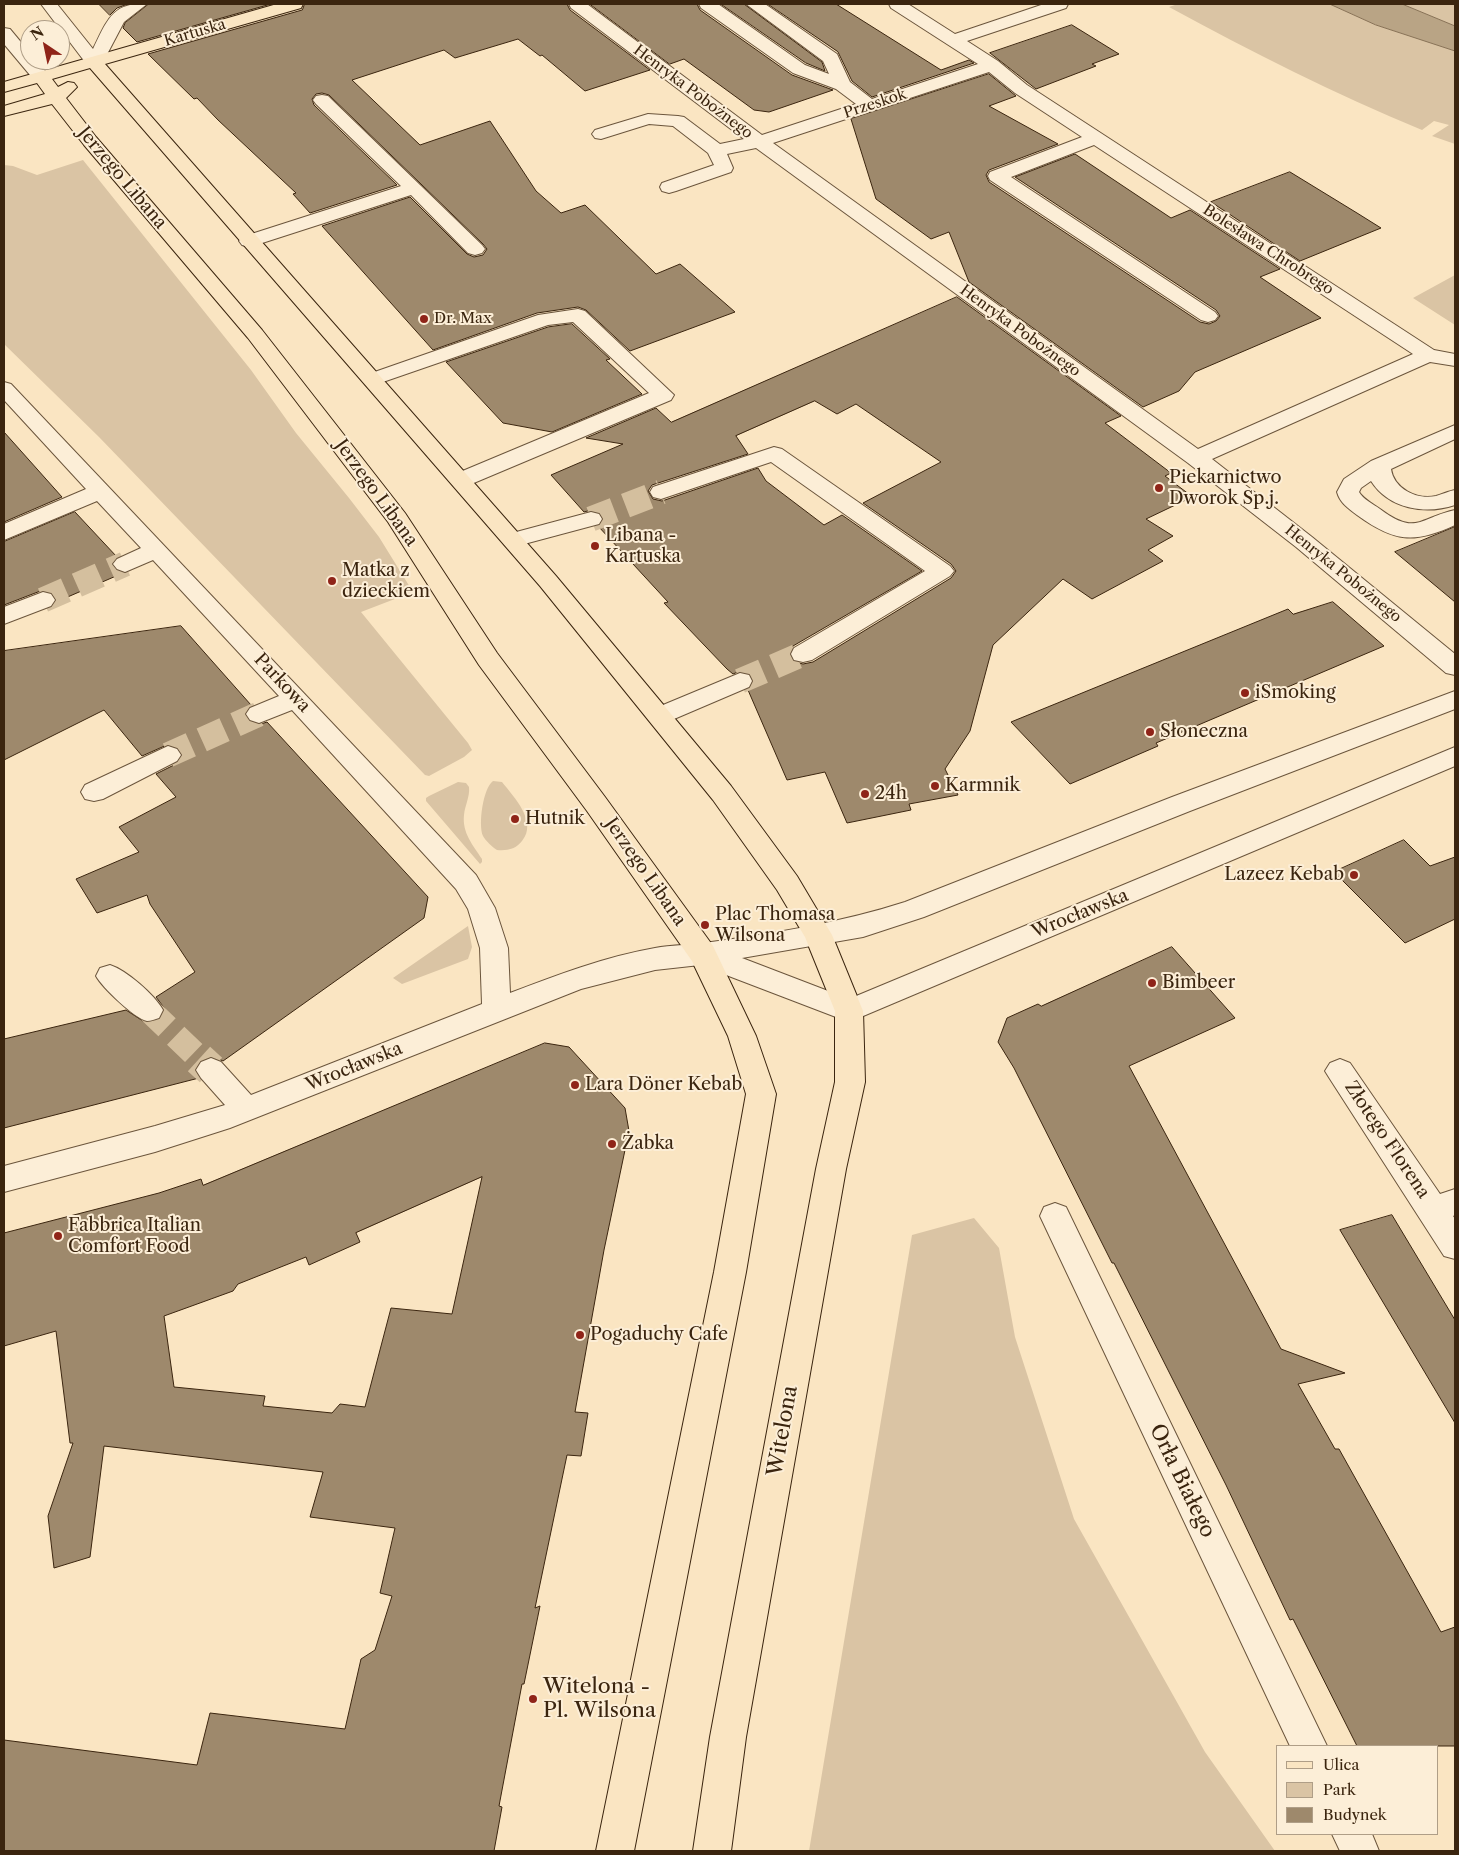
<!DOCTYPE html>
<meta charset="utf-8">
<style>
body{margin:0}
#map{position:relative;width:1459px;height:1855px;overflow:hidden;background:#fae5c2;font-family:"Libre Caslon Text",serif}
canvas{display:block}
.frame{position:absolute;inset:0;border:5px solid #3b250f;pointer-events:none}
.legend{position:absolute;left:1276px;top:1745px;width:162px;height:90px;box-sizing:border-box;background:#fceed7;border:1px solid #af9e87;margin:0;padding:6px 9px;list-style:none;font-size:15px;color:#3b250f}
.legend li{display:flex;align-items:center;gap:10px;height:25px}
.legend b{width:25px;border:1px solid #af9e87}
.north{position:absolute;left:20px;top:20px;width:50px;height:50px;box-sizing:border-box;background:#fceed7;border:1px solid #af9e87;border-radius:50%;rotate:326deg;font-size:14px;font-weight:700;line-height:20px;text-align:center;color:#3b250f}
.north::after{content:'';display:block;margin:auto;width:18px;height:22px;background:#8f2418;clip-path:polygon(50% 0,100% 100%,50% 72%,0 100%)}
</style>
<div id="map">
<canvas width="1459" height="1855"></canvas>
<div class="frame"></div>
<ul class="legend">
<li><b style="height:6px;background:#fae5c2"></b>Ulica</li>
<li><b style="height:14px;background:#dac4a4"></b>Park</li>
<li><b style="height:14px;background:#9e896c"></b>Budynek</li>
</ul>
<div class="north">N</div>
</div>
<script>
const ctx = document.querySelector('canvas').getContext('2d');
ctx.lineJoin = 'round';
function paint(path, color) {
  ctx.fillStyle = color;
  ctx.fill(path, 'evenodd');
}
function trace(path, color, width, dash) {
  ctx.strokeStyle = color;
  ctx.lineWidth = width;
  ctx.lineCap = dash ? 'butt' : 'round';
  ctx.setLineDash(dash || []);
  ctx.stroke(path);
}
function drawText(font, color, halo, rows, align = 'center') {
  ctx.font = font + ' "Libre Caslon Text",serif';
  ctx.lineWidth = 4;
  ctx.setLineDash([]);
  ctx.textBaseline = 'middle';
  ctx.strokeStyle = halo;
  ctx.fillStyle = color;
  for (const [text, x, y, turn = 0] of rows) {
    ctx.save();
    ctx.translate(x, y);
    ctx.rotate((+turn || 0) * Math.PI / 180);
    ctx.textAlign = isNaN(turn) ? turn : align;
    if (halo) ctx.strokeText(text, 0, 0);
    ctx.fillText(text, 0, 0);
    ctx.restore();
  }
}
const green = new Path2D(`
 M1178,4H1330L1376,25L1455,51V144L1432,136L1449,125L1434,121L1422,130C1335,94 1252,52 1169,7Z
 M1402,4H1455V26Z
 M83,160L251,370L296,433L349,498L379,537L413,592L361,612L468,743L472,750L464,757L429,776L425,775L99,437L4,344V165L13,166L37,175Z
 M1455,275V325L1413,298Z
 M493,781L502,782C514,797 538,822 522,841C516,849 507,851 497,850C492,847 486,841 483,836C478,825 483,788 493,781Z
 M458,782L466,783L469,787C470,797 465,805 464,815C462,833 473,845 482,859V862L480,864L426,801V798L429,796Z
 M468,926L472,947L468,959L402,984L393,978Z
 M974,1218L999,1248L1015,1337L1074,1519L1205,1752L1275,1851H809L912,1235Z`);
const water = new Path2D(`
 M1330,4H1402L1455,26V51L1376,25Z`);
const building = new Path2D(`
 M99,4H128L117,8L110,15Z
 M149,4H271L137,42L123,28L125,23Z
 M305,4H567L570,10L650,70L585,91L542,55L540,56L518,39L455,58L444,50L352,80L420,145L490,121L536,191L561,213L585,205L656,274L680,264L735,312L630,351L586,310L578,307L537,313L433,350L322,226L410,197L467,254L474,257L483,255L487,249L483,244L329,95L322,93L316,94L312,99L314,105L397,185L310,213L293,194L296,193L218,120L197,98L194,99L148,54L302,10Z
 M590,4H697L700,10L792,75L833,90L769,112L754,110L684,59L670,64Z
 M721,4H744L822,62L825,71L806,63Z
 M768,4H836L941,70L969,60L974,63L872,97L852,81L838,52Z
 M1072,25L1119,54L1092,64L1096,66L1036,89L990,53Z
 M989,74L1016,96L989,106L1058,144L989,170L986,175L989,182L1200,322L1209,324L1216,321L1220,316L1216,310L1015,177L1075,154L1171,218L1190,210L1280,269L1260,277L1321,318L1195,372L1179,391L1143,407L969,282L949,232L931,239L876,199L851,119Z
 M1290,172L1357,213L1381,228L1300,261L1211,202Z
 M957,297L1121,416L1105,423L1171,473L1165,476L1190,495L1187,496L1190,498L1146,519L1173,536L1148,550L1163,561L1092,599L1063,579L993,645L970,731L945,769L958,795L909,804L911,810L847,823L825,772L787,780L748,690L754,682L751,674L740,671L733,674L727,669L664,603L668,602L598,526L604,520L601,513L591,510L584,512L551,475L623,444L586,438L656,408L671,422ZM815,401L837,414L856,404L941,462L863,503L951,564L956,571L951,578L813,662L803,664L792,661L789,653L793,646L922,571L842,515L824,525L766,481L758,468L662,501L653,499L648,491L652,485L748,454L736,436Z
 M572,324L610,359L606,360L642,394L552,432L503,423L446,362L548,327Z
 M4,432L62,497L4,522Z
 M75,512L117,557L111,564L116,570L123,573L56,602L57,599L53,593L43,590L4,605V542Z
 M1455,527V602L1395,552Z
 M1333,602L1384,646L1156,743L1158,746L1070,784L1011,722L1288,609L1293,614Z
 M181,626L251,705L244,713L248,721L258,725L267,722L428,897L424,918L223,1061L212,1056L200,1060L194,1069L199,1078L4,1128V1039L126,1010L146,1023L160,1020L165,1009L156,997L195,972L150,904L147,895L97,913L76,879L139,852L119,827L176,797L156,774L178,763L183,754L178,747L169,744L142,756L104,710L4,760V651Z
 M1404,840L1430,866L1455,857V919L1405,943L1334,872Z
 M1172,947L1235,1018L1129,1066L1281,1349L1345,1373L1298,1384L1335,1449H1339L1441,1632L1455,1627V1746H1357L1293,1619L1290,1620L1226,1485L1114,1263H1112L1014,1068L998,1042L1007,1018L1038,1004L1041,1006Z
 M545,1043L569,1047L625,1108L629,1131L604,1250L575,1412L588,1413L581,1456L567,1455L535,1608L540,1606L524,1684H522L499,1806L502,1807L494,1851H4V1740L197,1765L210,1713L345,1729L361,1659L375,1650L392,1596L380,1593L395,1528L310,1517L323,1472L104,1446L90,1557L54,1568L48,1516L73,1443H70L56,1331L4,1346V1233L159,1193L201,1179L203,1185ZM482,1177L452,1314L391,1308L365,1407L340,1404L332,1413L263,1406L265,1396L174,1387L164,1316L233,1291L238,1284L306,1257L309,1265L360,1242L356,1233Z
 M1392,1215L1455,1320V1423L1340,1230Z`);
const minorTunnelFar1 = new Path2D(`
 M591,519L661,492
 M43,600L125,564
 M740,681L803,654
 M168,755L259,714
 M149,1010L201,1060`);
const minorTunnel = new Path2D(`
 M199,1059L211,1070`);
const minor = new Path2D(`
 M41,4H57L93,49C107,21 112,2 147,4L124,22L103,62L100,66L94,67L88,66Z
 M569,4H587L762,135L856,104L836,89L793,73L701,8L699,4H718L805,65L829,74L823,61L746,4H765L837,54L850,82L872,99L978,64L891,8L889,4H908L955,34L1044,4H1068L1066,8L967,41L998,61L1027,85L1434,350L1455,354V366L1430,362L1212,459L1312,537L1455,654V675L1446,673L1296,547L1188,463L756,148L727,154L733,168L731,172L676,191L669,193L662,191L660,187L662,183L714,165L708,153L673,126L649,124L601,139L595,138L592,134L595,130L648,114L678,116L684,117L720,144L744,139L571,8ZM989,72L1015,93L1082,137L990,172L988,176L990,180L1201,320L1208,322L1215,320L1218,316L1215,312L1011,177L1094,145L1413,354L1198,449L773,143Z
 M4,28L10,29L30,53V60H36L50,77L47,81L41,82L35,81L4,44Z
 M322,95L328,96L482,245L485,249L482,253L475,255L468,253L411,195L256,245L249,247L242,245L239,241L242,237L401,186L316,104L313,100L316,96Z
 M578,309L585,311L674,395L671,400L469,485L461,487L453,485L450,480L453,475L649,393L573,322L548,325L380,383L373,385L366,383L362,379L366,375L538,315Z
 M4,382L11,384L476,875L495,908L508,948L510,993C557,975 604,957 655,948C671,945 688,945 704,943C771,934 840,923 905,902L1172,797L1455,691V709L1190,811L924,917L863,937L742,958L849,999L1455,747V766L849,1022L700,965L655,970L581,989L230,1128L155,1152L4,1192V1166L155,1126L225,1105L201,1078L196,1070L201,1062L211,1058L221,1062L251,1095L482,1004L480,948L468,909L456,889L292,710L259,723L250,720L246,714L250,708L279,696L153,560L125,572L117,569L113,564L117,559L141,548L97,501L4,540V524L86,489L4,400Z
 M1455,425V439L1391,469C1394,489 1417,500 1436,496C1443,494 1449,491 1455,490V505C1425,515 1389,509 1371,481L1361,488L1359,492C1363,499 1373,504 1380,509C1416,536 1419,518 1455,510V525C1414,544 1394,542 1357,515C1348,508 1340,503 1337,492L1344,479L1371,461Z
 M774,447L782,449L950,566L954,571L950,576L812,660L803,662L794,660L791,654L794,648L925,571L771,462L661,499L653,497L650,492L653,487Z
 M591,512L599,514L602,519L599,524L513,547L505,545L502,540L505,535Z
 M43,592L51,594L55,600L51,606L4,624V607Z
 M740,673L749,675L752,681L749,687L660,725L651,722L647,716L651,710Z
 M168,746L177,749L181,755L177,761L103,799L94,801L85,799L81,792L85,785Z
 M110,965C126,970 155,995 163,1010L159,1018C155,1019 151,1021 147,1021C135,1019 102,987 96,976L100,968Z
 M1340,1059L1350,1063L1440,1194L1455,1189V1215L1453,1216L1455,1219V1259L1444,1256L1330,1079L1325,1071L1330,1063Z
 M1055,1203L1066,1207L1327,1746H1290L1040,1216L1044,1207Z
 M1332,1834H1372L1379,1851H1340Z`);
const major = new Path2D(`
 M277,4H303L301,8L105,64L556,576L731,786L797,876L832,935L863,1011L865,1082L846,1169L746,1737L731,1851H693L710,1737L816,1169L835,1082V1011L805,937L777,890L713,800L540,586L90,68L52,79L58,87L68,82L74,83L77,87L66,98L96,137L262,330L405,513L497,653L605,797L713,946L756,1036L776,1094L746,1272L634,1851H596L714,1272L746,1094L728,1036L692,961L587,811L479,665L388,522L248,338L84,145L52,104L4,116V106L45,94L37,83L4,92V82Z`);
const markers = [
 [424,319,5,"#8f2418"],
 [1159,488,5,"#8f2418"],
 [595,546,5,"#8f2418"],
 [332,581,5,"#8f2418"],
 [1245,693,5,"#8f2418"],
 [1150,732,5,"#8f2418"],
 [935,786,5,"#8f2418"],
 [865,794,5,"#8f2418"],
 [515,819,5,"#8f2418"],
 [1354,875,5,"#8f2418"],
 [705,925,5,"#8f2418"],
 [1152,983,5,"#8f2418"],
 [575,1085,5,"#8f2418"],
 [612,1144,5,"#8f2418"],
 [58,1236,5,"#8f2418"],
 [580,1335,5,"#8f2418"],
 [533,1699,5,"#8f2418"]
];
const farStreetnames = [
 ["Kartuska",195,33,-16],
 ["Henryka Pobożnego",693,92,37],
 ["Przeskok",875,104,-18],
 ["Bolesława Chrobrego",1268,250,33],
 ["Henryka Pobożnego",1020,331,36],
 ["Henryka Pobożnego",1343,574,39]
];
const farPoinames = [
 ["Dr. Max",434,319]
];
const streetNames = [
 ["Jerzego Libana",122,178,50],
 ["Jerzego Libana",376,493,54],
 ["Parkowa",282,683,47],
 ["Jerzego Libana",645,872,55],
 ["Wrocławska",1080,914,-22],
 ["Wrocławska",354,1067,-22],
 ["Złotego Florena",1387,1140,56]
];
const poiNames = [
 ["Piekarnictwo",1169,478],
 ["Dworok Sp.j.",1169,499],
 ["Libana -",605,536],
 ["Kartuska",605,557],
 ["Matka z",342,571],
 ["dzieckiem",342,592],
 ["iSmoking",1255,693],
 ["Słoneczna",1160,732],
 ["Karmnik",945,786],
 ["24h",875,794],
 ["Hutnik",525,819],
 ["Lazeez Kebab",1344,875,"right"],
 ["Plac Thomasa",715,915],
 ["Wilsona",715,936],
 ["Bimbeer",1162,983],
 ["Lara Döner Kebab",585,1085],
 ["Żabka",622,1144],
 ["Fabbrica Italian",68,1226],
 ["Comfort Food",68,1247],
 ["Pogaduchy Cafe",590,1335]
];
const nearStreetnames = [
 ["Witelona",783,1431,-80],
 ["Orła Białego",1182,1481,64]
];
const nearPoinames = [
 ["Witelona -",543,1687],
 ["Pl. Wilsona",543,1711]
];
paint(green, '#dac4a4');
paint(water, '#b9a485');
trace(water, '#877156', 1);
paint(building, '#9e896c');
trace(building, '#3b250f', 1);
trace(minorTunnelFar1, '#d4bf9e', 25, [25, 12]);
trace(minorTunnel, '#d4bf9e', 33, [33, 17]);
trace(minor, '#6b553c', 2);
trace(major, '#3b250f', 2);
paint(minor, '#fceed7');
paint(major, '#fae5c2');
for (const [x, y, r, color] of markers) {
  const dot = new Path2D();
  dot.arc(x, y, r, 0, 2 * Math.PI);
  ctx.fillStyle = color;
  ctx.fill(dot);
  trace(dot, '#fceed7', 2);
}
drawText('15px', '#3b250f', '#fceed7', farStreetnames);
drawText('15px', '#3b250f', '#fceed7', farPoinames, 'left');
drawText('18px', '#3b250f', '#fceed7', streetNames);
drawText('18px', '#3b250f', '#fceed7', poiNames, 'left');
drawText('21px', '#3b250f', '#fceed7', nearStreetnames);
drawText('21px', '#3b250f', '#fceed7', nearPoinames, 'left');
</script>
